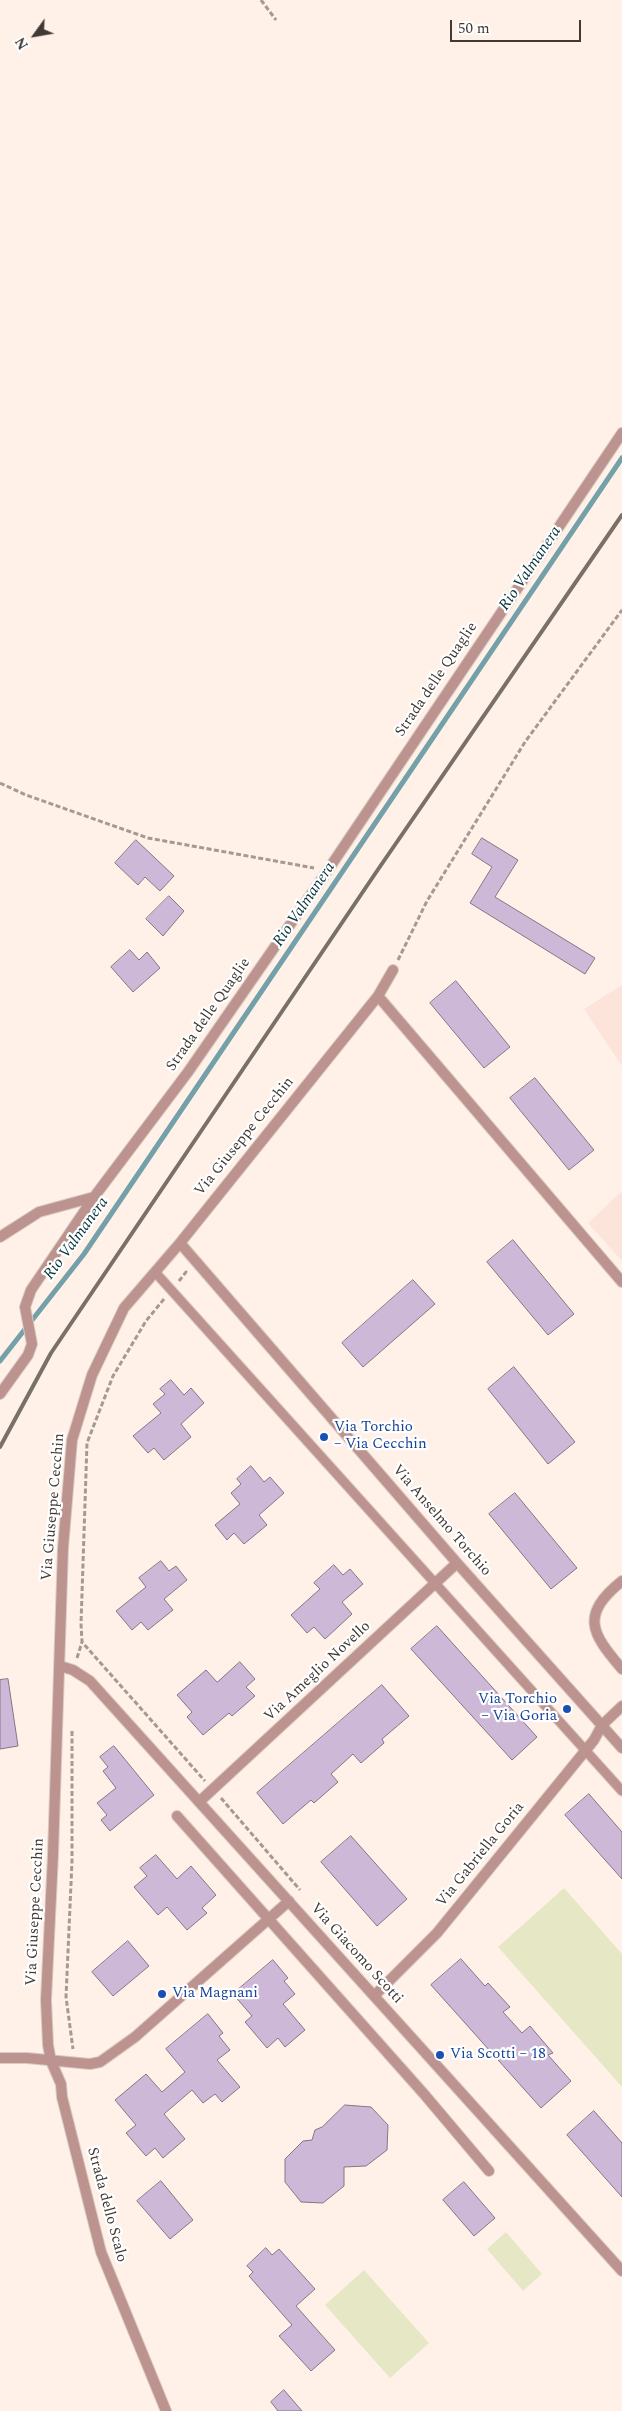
<!DOCTYPE html>
<meta charset="utf-8">
<style>
body{margin:0}
#map{position:relative;width:622px;height:2411px;overflow:hidden;background:#fff1e7;font-family:Spectral,serif}
canvas{display:block}
.north{position:absolute;left:10px;top:10px;width:50px;height:50px;-webkit-text-stroke:4px #fff;paint-order:stroke;rotate:238deg;font-size:14px;font-weight:700;line-height:20px;text-align:center;color:#403934}
.north::after{content:'';display:block;margin:auto;width:18px;height:22px;background:#403934;clip-path:polygon(50% 0,100% 100%,50% 72%,0 100%)}
.scale{position:absolute;left:450px;top:20px;width:131px;height:22px;box-sizing:border-box;border:2px solid #403934;border-top:0;padding-left:6px;font-size:15px;line-height:18px;white-space:nowrap;color:#403934;-webkit-text-stroke:4px #fff;paint-order:stroke}
</style>
<div id="map">
<canvas width="622" height="2411"></canvas>
<div class="north">N</div>
<div class="scale">50 m</div>
</div>
<script>
const ctx = document.querySelector('canvas').getContext('2d');
ctx.lineJoin = 'round';
function paint(path, color) {
  ctx.fillStyle = color;
  ctx.fill(path, 'evenodd');
}
function trace(path, color, width, dash) {
  ctx.strokeStyle = color;
  ctx.lineWidth = width;
  ctx.lineCap = dash ? 'butt' : 'round';
  ctx.setLineDash(dash || []);
  ctx.stroke(path);
}
function drawText(font, color, halo, rows, align = 'center') {
  ctx.font = font + ' Spectral,serif';
  ctx.lineWidth = 4.5;
  ctx.setLineDash([]);
  ctx.textBaseline = 'middle';
  ctx.strokeStyle = halo;
  ctx.fillStyle = color;
  for (const [text, x, y, turn = 0] of rows) {
    ctx.save();
    ctx.translate(x, y);
    ctx.rotate((+turn || 0) * Math.PI / 180);
    ctx.textAlign = isNaN(turn) ? turn : align;
    if (halo) ctx.strokeText(text, 0, 0);
    ctx.fillText(text, 0, 0);
    ctx.restore();
  }
}
const education = new Path2D(`
 M622,985V1066L584,1009Z
 M622,1191V1261L588,1223Z`);
const green = new Path2D(`
 M564,1888L622,1954V2087L498,1947Z
 M506,2232L542,2274L523,2291L487,2249Z
 M364,2270L429,2343L390,2378L325,2305Z`);
const stream = new Path2D(`
 M0,1361L84,1254L622,458`);
const building = new Path2D(`
 M482,838L518,860L495,897L595,958L585,974L470,903L492,867L472,854Z
 M136,840L174,876L160,891L145,877L138,885L115,863Z
 M169,896L184,911L163,936L146,919Z
 M130,950L139,960L147,952L160,968L133,992L111,967Z
 M456,981L510,1047L484,1068L430,1003Z
 M535,1078L594,1150L569,1170L510,1098Z
 M513,1240L574,1314L548,1335L487,1262Z
 M413,1280L435,1304L363,1367L342,1343Z
 M514,1367L575,1442L548,1464L488,1389Z
 M171,1380L184,1395L191,1388L204,1403L181,1424L191,1437L164,1460L154,1448L148,1453L133,1436L161,1413L153,1404L165,1394L160,1389Z
 M251,1466L264,1482L270,1477L284,1493L259,1515L267,1525L244,1544L234,1533L227,1540L215,1525L240,1504L231,1493L241,1484L237,1479Z
 M515,1493L577,1568L551,1589L489,1514Z
 M161,1561L169,1571L176,1566L187,1580L164,1599L173,1610L148,1630L141,1622L132,1630L116,1611L146,1587L139,1578Z
 M334,1565L343,1575L350,1569L363,1584L342,1602L352,1614L325,1639L314,1627L307,1633L291,1615L320,1589L314,1583Z
 M437,1626L537,1737L512,1760L411,1649Z
 M240,1662L255,1679L246,1687L255,1696L232,1716L229,1713L203,1735L187,1717L192,1712L177,1695L206,1670L217,1682Z
 M8,1679L18,1746L0,1749V1680Z
 M382,1685L409,1716L382,1739L384,1743L361,1763L353,1754L331,1774L338,1782L314,1803L311,1800L283,1824L257,1793Z
 M114,1746L154,1795L110,1831L101,1820L107,1815L97,1803L116,1788L103,1771L108,1767L100,1757Z
 M589,1794L622,1832V1879L565,1815Z
 M351,1836L407,1899L377,1926L321,1862Z
 M156,1855L177,1879L191,1866L216,1895L202,1908L207,1913L187,1930L167,1907L158,1915L134,1887L147,1876L140,1868Z
 M128,1941L149,1966L113,1996L92,1972Z
 M461,1959L485,1986L488,1983L510,2007L503,2012L522,2033L530,2026L553,2053L548,2055L571,2081L541,2108L431,1985Z
 M273,1960L288,1978L284,1981L295,1994L283,2004L305,2030L285,2047L278,2038L267,2048L245,2022L252,2016L233,1994Z
 M208,2014L223,2033L219,2036L230,2050L217,2060L240,2087L222,2102L215,2094L203,2103L192,2090L164,2114L185,2139L163,2158L155,2148L146,2156L126,2133L136,2125L115,2100L146,2074L162,2092L185,2072L166,2049Z
 M345,2105L371,2107L388,2125L387,2150L366,2166L344,2167V2186L323,2203L301,2202L285,2182V2159L303,2141L312,2140L315,2130L322,2127Z
 M594,2111L622,2143V2197L567,2135Z
 M161,2181L193,2220L170,2239L137,2201Z
 M464,2182L495,2218L474,2236L443,2200Z
 M266,2248L272,2255L279,2249L315,2289L296,2306L335,2350L311,2371L279,2336L292,2325L249,2276L253,2272L247,2266Z
 M284,2390L302,2411H278L271,2402Z`);
const path = new Path2D(`
 M261,0L276,20
 M0,783L26,795L148,838L314,868
 M398,960L427,901L525,742L622,610
 M179,1281L186,1272L188,1275
 M164,1299L146,1321L113,1376L87,1443L81,1624L82,1642L205,1781
 M77,1658L82,1642
 M72,1731V1861L66,1997L73,2049
 M221,1798L300,1890`);
const service = new Path2D(`
 M155,1272L622,1791`);
const minor = new Path2D(`
 M378,996L622,1282
 M0,1237L39,1212L94,1197
 M180,1243L457,1563L622,1748
 M0,1394L28,1355L32,1344L25,1307L31,1290L94,1197L188,1072L328,870L622,433
 M622,1581C580,1615 591,1633 622,1669
 M60,1666L73,1670L90,1681L622,2271
 M199,1802L457,1563
 M177,1816L424,2094L489,2171
 M374,1996L437,1933L594,1740L602,1725L622,1706
 M0,2058H27L90,2064L100,2062L135,2037L289,1901
 M166,2411L101,2252L62,2097L61,2084L51,2061L48,2045L46,2000L53,1855L63,1548L72,1440L92,1375L124,1308L180,1243L378,996L393,970`);
const rail = new Path2D(`
 M0,1447L51,1353L379,868L622,515`);
const markers = [
 [324,1437,5,"#1a4fb4"],
 [567,1709,5,"#1a4fb4"],
 [162,1994,5,"#1a4fb4"],
 [440,2055,5,"#1a4fb4"]
];
const streetNames = [
 ["Strada delle Quaglie",437,680,-56],
 ["Strada delle Quaglie",209,1015,-55],
 ["Via Giuseppe Cecchin",245,1137,-51],
 ["Via Giuseppe Cecchin",54,1507,-85],
 ["Via Anselmo Torchio",441,1521,49],
 ["Via Ameglio Novello",318,1672,-43],
 ["Via Gabriella Goria",481,1855,-51],
 ["Via Giuseppe Cecchin",36,1912,-87],
 ["Via Giacomo Scotti",356,1954,48],
 ["Strada dello Scalo",106,2205,75]
];
const transitNames = [
 ["Via Torchio",334,1428],
 ["– Via Cecchin",334,1445],
 ["Via Torchio",557,1700,"right"],
 ["– Via Goria",557,1717,"right"],
 ["Via Magnani",172,1994],
 ["Via Scotti – 18",450,2055]
];
const waterNames = [
 ["Rio Valmanera",531,569,-56],
 ["Rio Valmanera",305,905,-56],
 ["Rio Valmanera",77,1239,-54]
];
paint(education, '#fce4da');
paint(green, '#e6e8c5');
trace(stream, '#73a0a9', 5);
paint(building, '#cdb8d8');
trace(building, '#817786', 1);
trace(service, '#d9ccc3', 11);
trace(minor, '#d9ccc3', 12);
trace(path, '#a49a92', 3, [5, 2.5]);
trace(service, '#bc938f', 9);
trace(minor, '#bc938f', 10);
trace(rail, '#79706a', 4);
for (const [x, y, r, color] of markers) {
  const dot = new Path2D();
  dot.arc(x, y, r, 0, 2 * Math.PI);
  ctx.fillStyle = color;
  ctx.fill(dot);
  trace(dot, '#fff', 2);
}
drawText('15px', '#403934', '#fff', streetNames);
drawText('15px', '#164399', '#fff', transitNames, 'left');
drawText('italic 16px', '#05323a', '#fff', waterNames);
</script>
